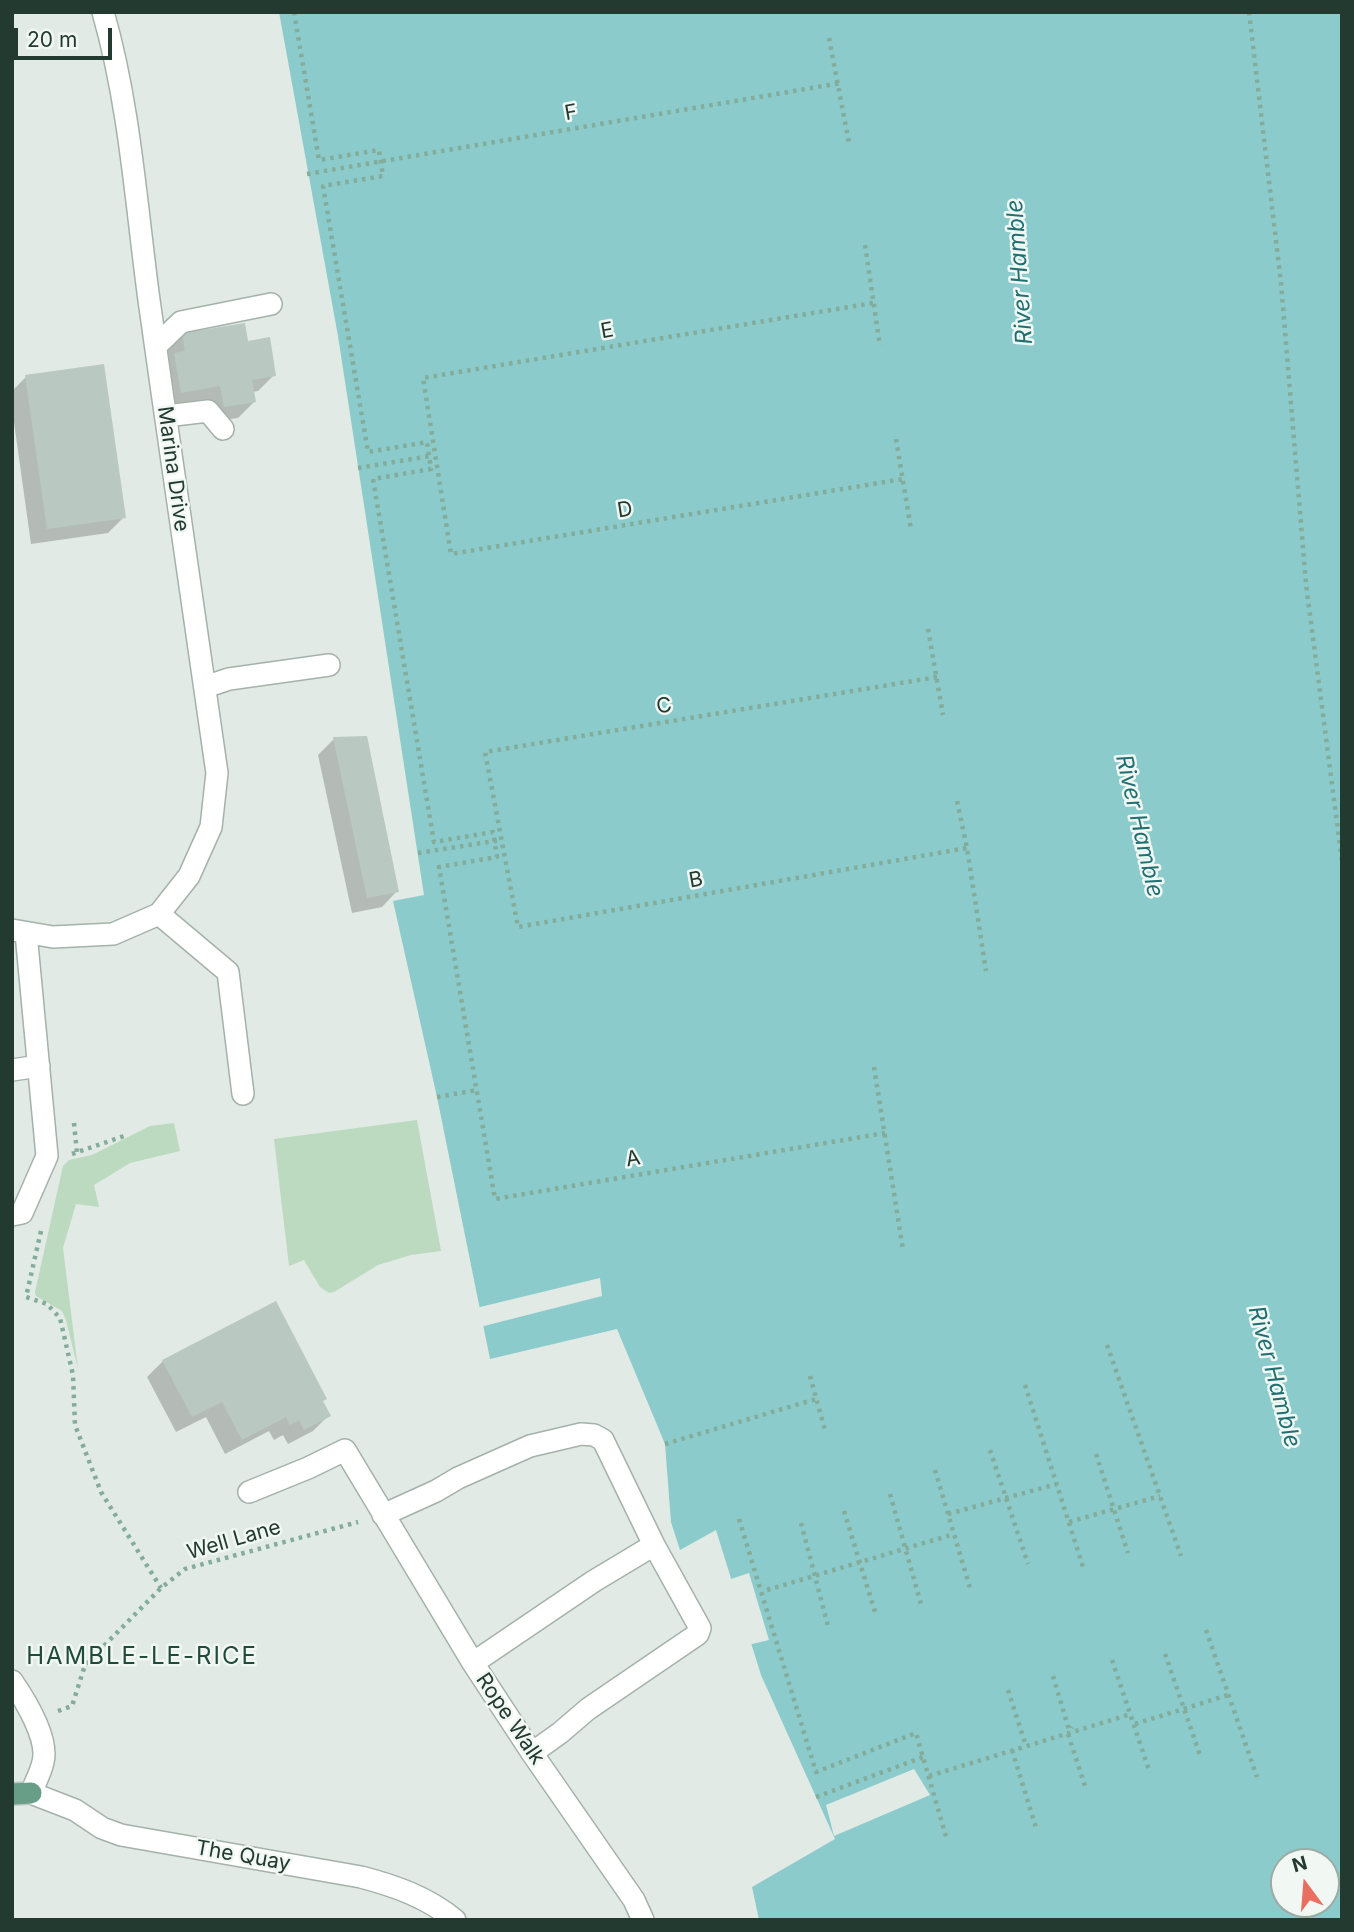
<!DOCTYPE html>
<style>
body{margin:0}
#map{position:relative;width:1354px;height:1932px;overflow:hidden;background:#e1eae5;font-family:Inter,sans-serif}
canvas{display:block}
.frame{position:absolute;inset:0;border:14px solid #223a30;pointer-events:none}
.north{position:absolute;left:1270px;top:1848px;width:70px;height:70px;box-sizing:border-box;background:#f1f7f3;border:2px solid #9eaba5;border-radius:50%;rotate:344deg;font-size:19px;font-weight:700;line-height:28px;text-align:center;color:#223a30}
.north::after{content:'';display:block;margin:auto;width:24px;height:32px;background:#e96f60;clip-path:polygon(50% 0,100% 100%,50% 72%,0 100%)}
.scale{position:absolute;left:14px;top:28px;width:98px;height:32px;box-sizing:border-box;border:4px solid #223a30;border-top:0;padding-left:9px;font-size:21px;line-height:24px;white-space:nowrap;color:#223a30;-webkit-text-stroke:5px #f1f7f3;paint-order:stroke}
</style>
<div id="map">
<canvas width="1354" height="1932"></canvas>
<div class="frame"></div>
<div class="north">N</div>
<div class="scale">20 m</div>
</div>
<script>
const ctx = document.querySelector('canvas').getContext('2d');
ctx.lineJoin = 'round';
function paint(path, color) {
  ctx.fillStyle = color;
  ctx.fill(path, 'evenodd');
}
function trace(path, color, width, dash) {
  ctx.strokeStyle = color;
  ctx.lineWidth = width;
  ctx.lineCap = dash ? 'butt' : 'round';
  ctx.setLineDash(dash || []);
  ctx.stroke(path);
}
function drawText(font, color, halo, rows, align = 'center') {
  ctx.font = font + ' Inter,sans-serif';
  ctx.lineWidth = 5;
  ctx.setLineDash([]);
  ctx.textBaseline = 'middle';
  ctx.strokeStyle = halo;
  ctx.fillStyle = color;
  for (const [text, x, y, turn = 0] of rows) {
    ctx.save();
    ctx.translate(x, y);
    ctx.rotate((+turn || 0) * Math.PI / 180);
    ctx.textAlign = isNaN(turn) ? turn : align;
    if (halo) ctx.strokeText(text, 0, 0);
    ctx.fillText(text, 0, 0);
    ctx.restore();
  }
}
const green = new Path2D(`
 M417,1120L441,1251L411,1255L378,1265L334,1292L329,1293L320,1287L304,1260L289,1266L274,1139Z
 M174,1123L180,1151L130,1163L94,1185L99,1207L76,1204L63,1248L78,1369L66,1320L62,1311L36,1296L35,1292L63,1166L69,1160L92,1155L150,1126Z`);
const water = new Path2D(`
 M279,12H1342V1920H759L752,1887L835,1839L761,1675L716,1530L680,1550L671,1522L665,1444L617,1329L490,1359L437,1097L393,901L424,895L338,336ZM1284,1862H1326V1904H1284Z`);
const pier = new Path2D(`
 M600,1278L602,1296L480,1327L476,1308Z
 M749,1573L769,1640L748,1645L728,1580Z
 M914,1769L930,1795L834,1836L826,1805Z`);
const shadow = new Path2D(`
 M183,335L246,343L274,375L258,391L252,392L254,402L238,418L209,422L165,408L159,370L169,361L167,351Z
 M26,377L124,517L108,533L31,544L12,408V391Z
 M334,739L397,891L382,907L352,913L318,755Z
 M163,1361L322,1402L329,1415L313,1431L288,1444L283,1435L274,1440L269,1431L225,1454L206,1417L176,1432L147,1377Z`);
const building = new Path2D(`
 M245,323L248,341L270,337L276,376L252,380L256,402L224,407L220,386L181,393L174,353L185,351L182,333Z
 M104,364L126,518L47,529L25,375Z
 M367,736L399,892L367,898L333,737Z
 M276,1301L327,1399L323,1401L331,1416L304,1430L299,1420L290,1425L286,1417L242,1440L222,1402L192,1417L162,1360Z`);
const path = new Path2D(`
 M294,12L319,160L379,150L383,176L323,186L368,452L427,442L431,469L373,479L434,842L493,832L497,857L439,867L495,1199L885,1133
 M1249,12L1281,283L1306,584L1342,861
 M829,38L849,143
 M307,174L841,83
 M865,245L880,346
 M873,303L423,378L451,554L903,479
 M896,439L911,529
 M358,468L430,456
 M928,629L943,715
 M937,677L485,752L518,927L967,848
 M957,801L967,848L986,971
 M418,853L501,840
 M874,1067L903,1250
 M437,1097L477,1090
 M74,1123L77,1153
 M72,1154L127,1135
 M41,1231L26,1297L47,1304L60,1318L73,1375L75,1425L101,1492L161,1588
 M1107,1345L1181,1556
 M810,1376L825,1430
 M1025,1385L1083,1567
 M665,1444L816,1399
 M990,1450L1028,1564
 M1096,1454L1128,1553
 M935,1470L970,1588
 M890,1494L921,1604
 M844,1511L875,1612
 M948,1514L1057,1484
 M739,1519L816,1772L916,1733L947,1840
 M1069,1522L1160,1496
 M801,1523L828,1626
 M767,1590L954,1534
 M1206,1630L1257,1777
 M1165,1654L1200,1755
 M1112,1660L1150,1773
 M1053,1676L1069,1730L1072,1727
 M1008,1690L1026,1746
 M58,1711L72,1706L85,1665L161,1588L185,1569L358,1522
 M1135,1724L1228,1695
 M1068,1734L1086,1789
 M1012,1750L1037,1831
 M929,1776L1128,1715
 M816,1797L923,1757`);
const minor = new Path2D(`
 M156,346L181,322L271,304
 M166,416L208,411L223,429
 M205,687L229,679L329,665
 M159,914L228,972L243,1094
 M12,930L53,937L113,934L159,914L189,876L211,827L217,773C195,616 171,458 149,300C136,204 130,106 103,12
 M12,1070L39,1066
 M12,1215L22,1213L47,1156L26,933
 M249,1492L308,1468L345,1450L473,1663L532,1753L634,1900L643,1920
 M383,1515L436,1491L458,1478L530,1446L581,1434L594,1435L603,1440L654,1545L700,1628L698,1634L588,1709L560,1733L532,1753
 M473,1663L594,1581L654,1545
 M12,1681C25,1700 49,1739 43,1762C41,1772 35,1783 31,1793L75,1810L102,1828L121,1835L361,1877C395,1886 427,1897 455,1920`);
const major = new Path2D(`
 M12,1794L31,1793`);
const streetNames = [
 ["F",571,113,-10],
 ["E",607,331,-10],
 ["Marina Drive",173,469,82],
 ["D",625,510,-9],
 ["C",664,706,-9],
 ["B",696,880,-10],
 ["A",633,1159,-10],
 ["Well Lane",234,1540,-16],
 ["Rope Walk",510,1719,56],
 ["The Quay",243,1856,10]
];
const waterNames = [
 ["River Hamble",1020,272,-94],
 ["River Hamble",1139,826,77],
 ["River Hamble",1274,1377,75]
];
const quarterNames = [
 ["HAMBLE-LE-RICE",142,1657]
];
paint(green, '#bbdabf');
paint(water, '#8ccbcc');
paint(pier, '#e1eae5');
paint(shadow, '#0003');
paint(building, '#b9c8c0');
trace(minor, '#a4b2ab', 24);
trace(major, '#bdc4c1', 24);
trace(path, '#83ac9a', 4.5, [3.5, 5]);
trace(minor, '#fff', 21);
trace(major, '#689d88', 21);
drawText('21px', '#223a30', '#f1f7f3', streetNames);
drawText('italic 23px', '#206f72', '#f1f7f3', waterNames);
ctx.letterSpacing = '2px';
drawText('24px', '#204a3a', '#f1f7f3', quarterNames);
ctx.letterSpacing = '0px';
</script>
